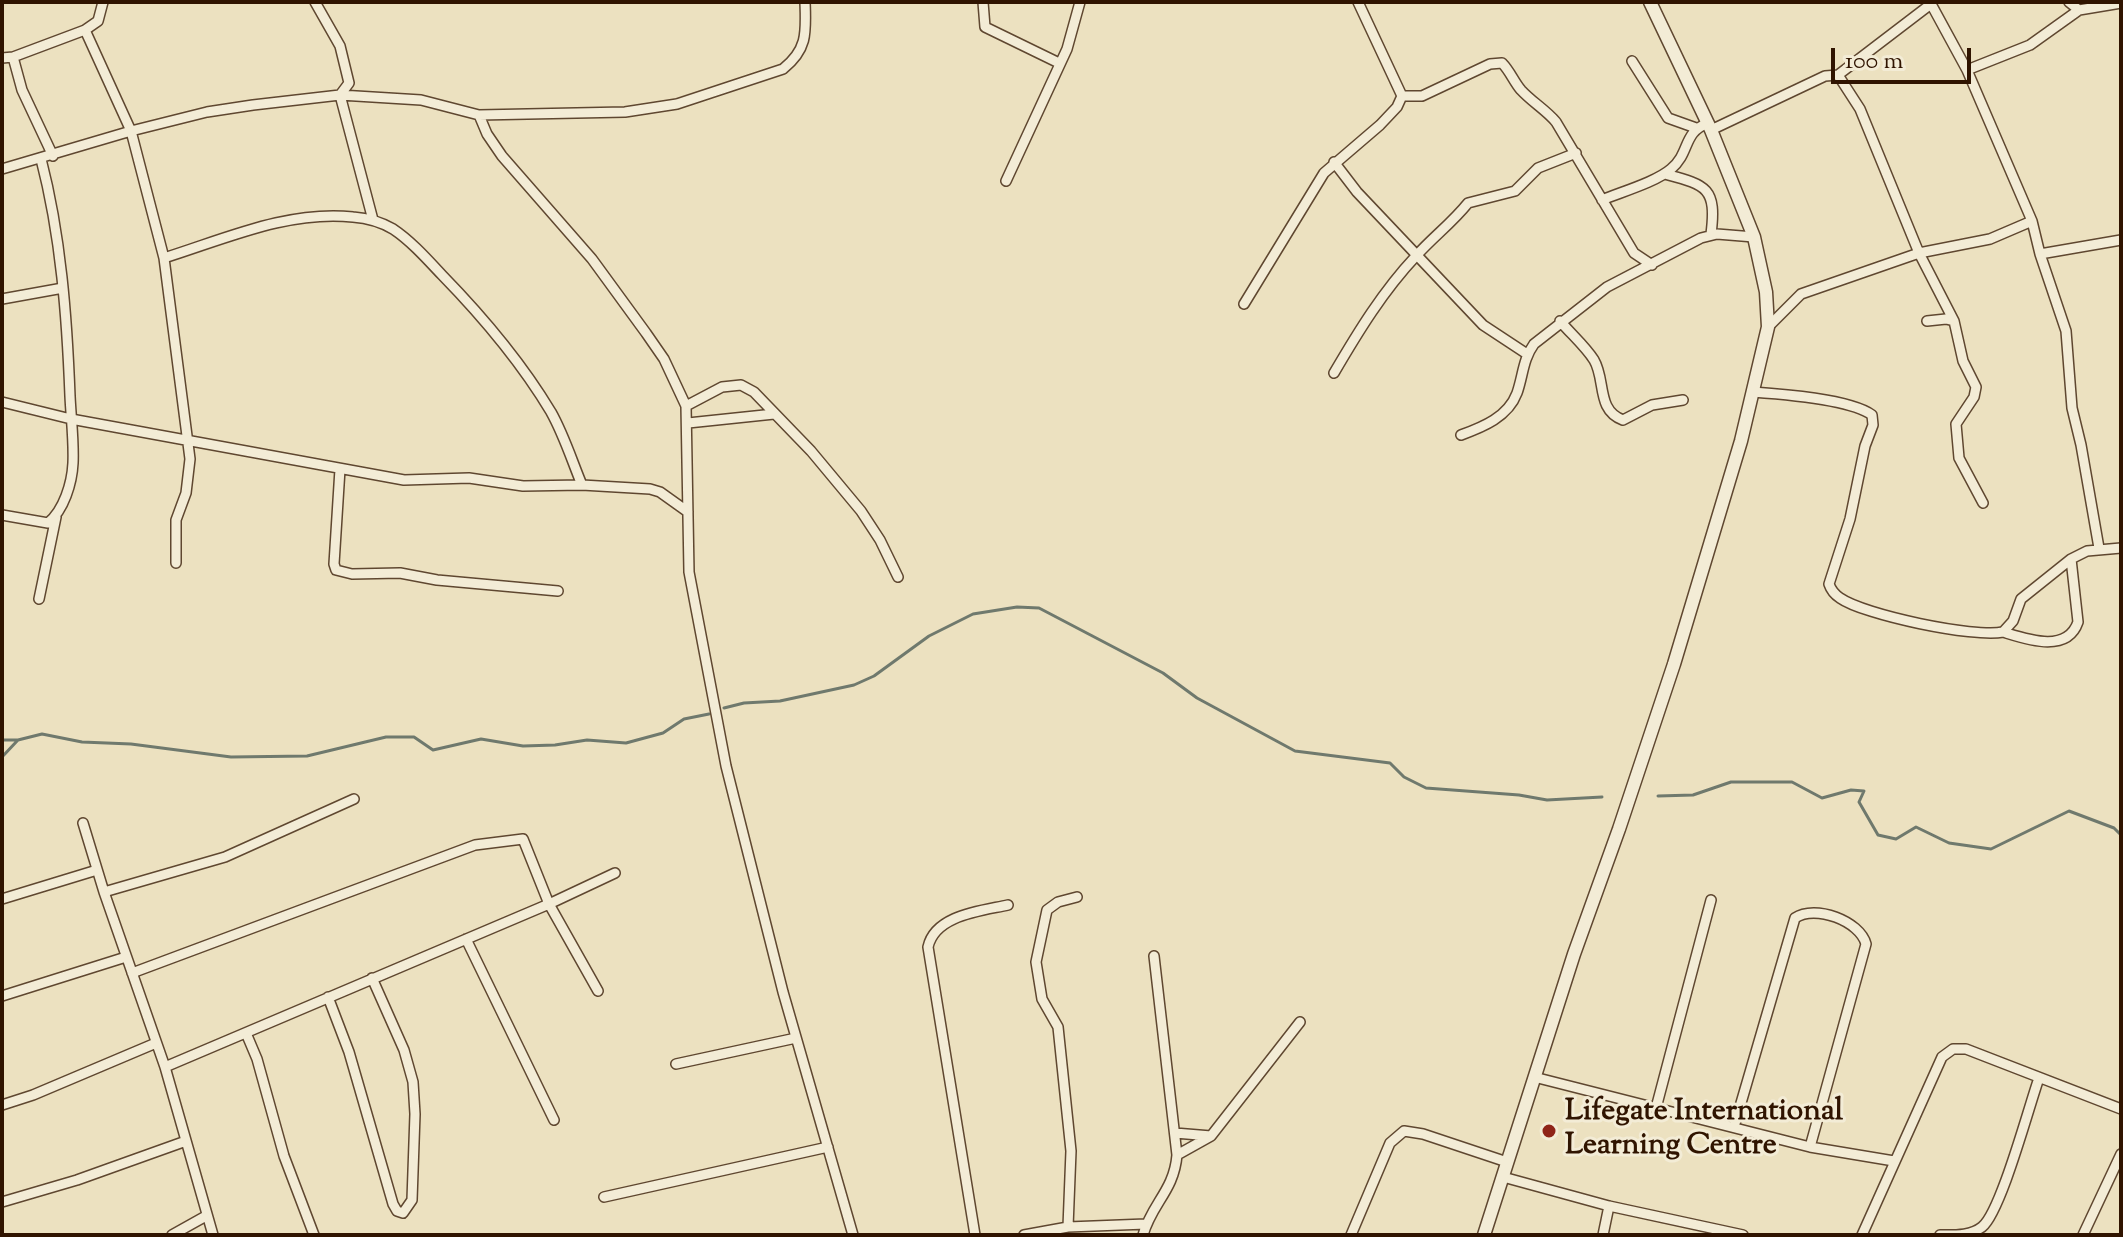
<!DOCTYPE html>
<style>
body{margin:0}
#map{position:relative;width:2123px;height:1237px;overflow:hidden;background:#ece1c0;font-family:"Sorts Mill Goudy",serif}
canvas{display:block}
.frame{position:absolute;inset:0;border:4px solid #301400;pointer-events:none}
.scale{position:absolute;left:1831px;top:48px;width:140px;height:36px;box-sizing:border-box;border:4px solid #301400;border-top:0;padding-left:10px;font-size:24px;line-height:28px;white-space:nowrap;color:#301400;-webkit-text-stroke:6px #f3ecd6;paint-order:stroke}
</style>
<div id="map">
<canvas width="2123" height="1237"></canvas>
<div class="frame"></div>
<div class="scale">100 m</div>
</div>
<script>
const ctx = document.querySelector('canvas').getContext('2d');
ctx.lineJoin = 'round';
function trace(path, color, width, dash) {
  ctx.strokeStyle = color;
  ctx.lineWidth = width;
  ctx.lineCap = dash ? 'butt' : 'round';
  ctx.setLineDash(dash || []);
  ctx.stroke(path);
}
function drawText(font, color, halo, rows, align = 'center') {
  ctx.font = font + ' "Sorts Mill Goudy",serif';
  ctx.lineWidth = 6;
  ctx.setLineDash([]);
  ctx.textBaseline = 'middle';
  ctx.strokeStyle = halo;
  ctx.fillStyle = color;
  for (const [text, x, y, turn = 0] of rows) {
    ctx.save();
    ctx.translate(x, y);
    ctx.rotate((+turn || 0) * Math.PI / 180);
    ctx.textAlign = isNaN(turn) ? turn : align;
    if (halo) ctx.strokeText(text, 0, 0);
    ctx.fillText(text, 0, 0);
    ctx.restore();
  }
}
const stream = new Path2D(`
 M724,708L744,703L780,701L854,685L874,676L929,636L973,614L1017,607L1039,608L1163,673L1197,698L1295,751L1390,763L1404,777L1426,788L1519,795L1547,800L1602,797
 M2,740H18L42,734L82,742L131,744L231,757L307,756L386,737H414L433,750L481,739L523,746L555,745L587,740L626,743L663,733L684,719L709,714
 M2,757L18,740
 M1658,796L1693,795L1731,782H1792L1822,798L1851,790L1864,791L1859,802L1878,835L1896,839L1916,827L1949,843L1991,849L2069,811L2114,828L2121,835`);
const minor = new Path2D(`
 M315,2L340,46L349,83L340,95L373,220
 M983,2L985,27L1059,63
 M1930,2L1967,70L2032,221L2040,254L2066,331L2072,408L2081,445L2099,548
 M2069,2L2079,10
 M85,30L131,131L164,258L190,459L186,493L176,520V563
 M13,57L22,90L53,156
 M2,58L13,57L85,30L98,21L103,2
 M1632,61L1668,118L1696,128
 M1967,70L2030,45L2079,10L2121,3
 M1838,75L1860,109L1919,253L1954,321L1963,361L1976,387L1974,397L1956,424L1959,458L1983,503
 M1402,96H1422L1490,64L1502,63C1510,71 1514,82 1521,90C1532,102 1546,110 1556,122L1634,253L1652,265
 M479,115L487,134L502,156L592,259L646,333L664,359L686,406L689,572L726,766L783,992L853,1235
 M1711,130L1825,76L1838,75L1931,4
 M1334,162L1357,192L1483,325L1527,354
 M2,169L131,131L207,112L253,105L340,95L421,100L479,115L625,112L677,104L783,69C808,49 806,32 805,2
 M1665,174C1706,185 1717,187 1711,234
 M1006,181L1067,49L1080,2
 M1602,200C1621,192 1656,182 1671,169C1691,152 1682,133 1708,123
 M2040,254L2121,240
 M164,258C225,239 288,210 353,217C366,218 381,222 393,229C411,241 427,259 442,275C482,316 521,362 551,412C564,435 572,461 582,485
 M2,299L63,288
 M1244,304L1324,173L1380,125L1397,107L1402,96L1358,2
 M1560,321C1571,334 1585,346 1594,360C1606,380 1596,410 1623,420L1652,405L1683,400
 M1927,321L1946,319L1954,321
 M1768,327L1801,294L1919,253L1990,239L2032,221
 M1334,373C1358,332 1383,291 1416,256C1433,237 1452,223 1468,203L1515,191L1538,168L1576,153
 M1753,392C1781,394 1850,399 1872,415L1873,425L1865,446L1850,519L1829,584C1831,590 1834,594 1840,598C1864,615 1974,638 2003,632L2013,621L2021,599L2071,559L2087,551L2121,548
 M2,402L71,419L404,480L469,478L523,486L582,485L650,489L660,492L688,512
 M686,406L722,387L741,385L754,392L811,451L861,511L880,540L898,577
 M688,423L774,414
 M1461,435C1483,427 1508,417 1517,393C1523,376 1523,359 1534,344L1607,287L1701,238L1717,234L1754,237
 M340,469L334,564L336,570L352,574L400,573L437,580L558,591
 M2,515L48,523C64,510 72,483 73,463C74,441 71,418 70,396C67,317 61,236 41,159
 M39,599L56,517
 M2003,632C2026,639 2067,654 2078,622L2071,559
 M83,823L104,892L165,1067L213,1235
 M104,892L225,857L354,799
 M2,899L97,870
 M466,939L554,1120
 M132,973L475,845L523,839L549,904L598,991
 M2,996L126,957
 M328,997L349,1052L393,1204L397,1211L403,1213L412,1200L415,1114L413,1082L404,1050L372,978
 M246,1033L257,1059L284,1156L314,1235
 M676,1064L796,1038
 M165,1067L549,904L615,873
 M1534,1077L1810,1147L1894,1161
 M2,1105L33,1095L156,1043
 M1656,1108L1711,900
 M1734,1127L1795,918C1815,904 1860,921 1866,944L1810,1147
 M1175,1133L1211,1136
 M1177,1155L1211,1136L1300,1022
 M1503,1177L1609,1206L1743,1235
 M604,1197L828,1147
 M2,1202L77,1180L186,1141
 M1068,1227L1071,1151L1058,1027L1042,999L1036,962L1047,910L1058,902L1077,897
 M172,1235L206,1216
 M975,1235L928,947C935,915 981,911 1008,905
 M1024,1235L1068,1227L1146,1224
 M1143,1235C1152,1203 1174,1191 1177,1155L1154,956
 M1351,1235L1390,1143L1404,1131L1423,1134L1507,1162
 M1603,1235L1609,1206
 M1862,1235L1942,1057L1953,1049H1966L2121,1109
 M1940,1235C1954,1235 1971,1236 1982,1227C2001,1212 2029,1106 2039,1078
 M2083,1235L2121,1154`);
const tertiary = new Path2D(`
 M1484,1235L1574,954L1619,829L1674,664L1741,441L1768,327L1766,292L1754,237L1711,130L1650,2`);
const markers = [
 [1549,1131,8,"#8f2418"]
];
const poiNames = [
 ["Lifegate International",1565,1114],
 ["Learning Centre",1565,1148]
];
trace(stream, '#6f796d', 3);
trace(minor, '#5f4730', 12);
trace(tertiary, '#5f4730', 15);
trace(minor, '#f3ecd6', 9);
trace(tertiary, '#f3ecd6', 12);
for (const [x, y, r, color] of markers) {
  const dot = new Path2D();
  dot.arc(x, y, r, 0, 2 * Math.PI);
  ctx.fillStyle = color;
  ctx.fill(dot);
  trace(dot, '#f3ecd6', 3);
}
drawText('bold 30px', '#301400', '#f3ecd6', poiNames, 'left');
</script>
